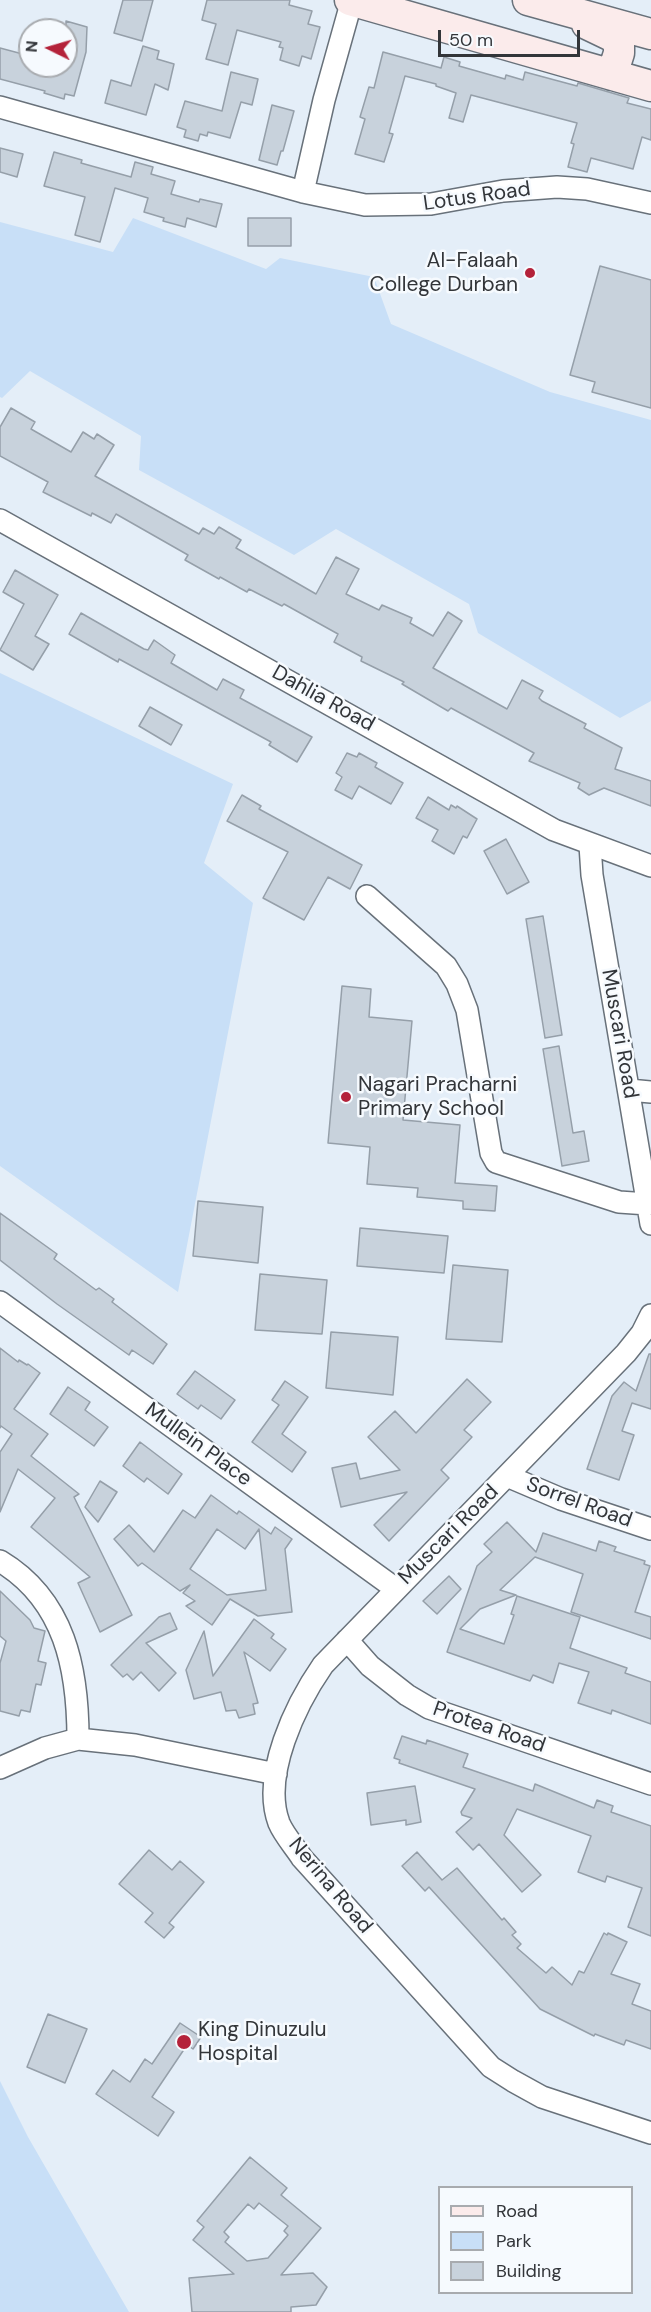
<!DOCTYPE html>
<style>
body{margin:0}
#map{position:relative;width:651px;height:2312px;overflow:hidden;background:#e4eef8;font-family:"DM Sans",sans-serif}
canvas{display:block}
.legend{position:absolute;left:438px;top:2186px;width:195px;height:108px;box-sizing:border-box;background:#f6fafe;border:2px solid #a8abaf;margin:0;padding:8px 10px;list-style:none;font-size:18px;color:#323539}
.legend li{display:flex;align-items:center;gap:12px;height:30px}
.legend b{width:30px;border:2px solid #a8abaf}
.north{position:absolute;left:18px;top:18px;width:60px;height:60px;box-sizing:border-box;background:#f6fafe;border:2px solid #a8abaf;border-radius:50%;rotate:275deg;font-size:16px;font-weight:700;line-height:24px;text-align:center;color:#323539}
.north::after{content:'';display:block;margin:auto;width:21px;height:27px;background:#b4223a;clip-path:polygon(50% 0,100% 100%,50% 72%,0 100%)}
.scale{position:absolute;left:438px;top:30px;width:142px;height:27px;box-sizing:border-box;border:3px solid #323539;border-top:0;padding-left:8px;font-size:18px;line-height:21px;white-space:nowrap;color:#323539;-webkit-text-stroke:4px #f6fafe;paint-order:stroke}
</style>
<div id="map">
<canvas width="651" height="2312"></canvas>
<ul class="legend">
<li><b style="height:8px;background:#fbebeb"></b>Road</li>
<li><b style="height:16px;background:#c8dff7"></b>Park</li>
<li><b style="height:16px;background:#c8d2dc"></b>Building</li>
</ul>
<div class="north">N</div>
<div class="scale">50 m</div>
</div>
<script>
const ctx = document.querySelector('canvas').getContext('2d');
ctx.lineJoin = 'round';
function paint(path, color) {
  ctx.fillStyle = color;
  ctx.fill(path, 'evenodd');
}
function trace(path, color, width, dash) {
  ctx.strokeStyle = color;
  ctx.lineWidth = width;
  ctx.lineCap = dash ? 'butt' : 'round';
  ctx.setLineDash(dash || []);
  ctx.stroke(path);
}
function drawText(font, color, halo, rows, align = 'center') {
  ctx.font = font + ' "DM Sans",sans-serif';
  ctx.lineWidth = 5;
  ctx.setLineDash([]);
  ctx.textBaseline = 'middle';
  ctx.strokeStyle = halo;
  ctx.fillStyle = color;
  for (const [text, x, y, turn = 0] of rows) {
    ctx.save();
    ctx.translate(x, y);
    ctx.rotate((+turn || 0) * Math.PI / 180);
    ctx.textAlign = isNaN(turn) ? turn : align;
    if (halo) ctx.strokeText(text, 0, 0);
    ctx.fillText(text, 0, 0);
    ctx.restore();
  }
}
const green = new Path2D(`
 M133,218L266,269L280,258L374,277L391,324L550,392L651,420V701L620,718L478,633L469,604L336,529L294,555L139,470L141,436L30,371L2,398L0,397V222L113,252Z
 M0,673L233,784L204,863L253,903L178,1292L0,1166Z
 M0,2081L28,2137L129,2312H0Z`);
const building = new Path2D(`
 M123,0H153L142,41L114,33Z
 M207,0H290L289,5L312,11L308,24L320,27L311,59L302,56L299,66L280,60L283,48L279,47L281,42L237,30L228,65L206,59L216,24L202,20Z
 M66,21L87,27L86,52L74,96L65,94L64,99L44,93L45,91L0,79V48L30,56V66H66Z
 M143,46L159,51L157,59L174,64L168,90L155,84L146,115L105,103L111,80L131,86Z
 M383,52L441,68L444,57L460,62L459,66L505,79L506,75L523,80L525,72L577,86L578,83L629,98L627,103L651,109V140L642,137L633,169L591,158L587,172L568,167L574,144L571,143L577,123L471,95L463,122L449,118L456,93L436,86V84L405,76L389,133L393,134L384,162L355,154L365,119L360,117L369,87L374,88Z
 M231,72L258,79L252,105L241,102L230,138L208,132L207,136L200,134L198,141L184,137L186,130L177,127L185,101L222,111Z
 M272,105L294,111L283,151H281L277,165L259,160Z
 M0,148L23,154L17,177L0,172Z
 M54,152L82,160L81,163L131,177L135,162L153,167L151,174L175,181L171,194L199,202L200,199L222,204L216,227L187,218L185,227L163,221L164,218L144,212L148,198L115,188L100,242L75,235L85,197L44,186Z
 M248,218H291V246H248Z
 M600,266L651,280V408L592,392L595,382L570,375Z
 M11,408L35,422L31,429L71,452L83,432L94,439L97,434L114,445L95,476L199,534L203,528L214,534L219,527L241,540L236,548L316,594L336,557L359,569L346,594L379,610L382,605L412,618L410,623L433,636L448,612L462,621L433,668L507,709L522,680L543,691L539,698L542,701L586,724L584,728L622,748L615,769L651,781V806L604,788L589,795L578,788L580,783L529,761L534,753L451,708L448,711L402,684L404,682L361,661L362,657L334,642L338,634L284,604L282,606L249,589L247,592L220,577L219,579L185,560L188,555L116,514L111,523L92,513L91,516L43,492L48,482L0,456V427Z
 M15,570L58,595L35,636L49,644L33,670L0,650L24,604L3,592Z
 M81,613L144,649L148,650L154,640L175,655L171,663L217,690L223,679L244,690L240,698L312,737L297,762L269,745L271,742L119,659L118,662L69,634Z
 M150,707L182,725L171,745L139,726Z
 M347,753L357,757L359,753L377,763L375,767L403,783L391,804L359,786L352,799L335,790L342,777L336,773Z
 M242,795L261,806L259,809L362,865L350,889L328,877L304,920L263,898L288,852L227,821Z
 M428,797L449,810L451,805L456,808L457,806L477,819L467,838L463,836L454,854L432,841L438,830L416,818Z
 M506,839L529,882L507,894L484,851Z
 M543,916L562,1035L545,1038L526,919Z
 M342,986L371,989L369,1017L412,1021L403,1120L460,1125L455,1183L497,1186L495,1211L463,1209V1201L417,1197L418,1188L367,1184L370,1147L328,1143Z
 M559,1046L573,1133L584,1131L589,1161L562,1166L543,1049Z
 M198,1201L263,1207L258,1263L193,1256Z
 M0,1213L57,1254L54,1259L96,1290L99,1288L114,1299L112,1302L167,1344L153,1364L132,1350L129,1355L57,1304L0,1260Z
 M360,1228L448,1236L444,1273L357,1266Z
 M453,1265L508,1270L502,1342L446,1339Z
 M260,1274L327,1280L322,1334L255,1330Z
 M331,1332L398,1337L393,1395L326,1388Z
 M0,1348L18,1362L19,1360L27,1365L28,1364L40,1373L14,1409L48,1434L31,1456L79,1494L74,1497L132,1615L100,1632L78,1583L90,1577L31,1527L55,1498L18,1469L0,1512V1452L12,1434L1,1426L0,1428Z
 M649,1354H651V1409L632,1403L622,1431L634,1435L619,1480L587,1469L612,1396L624,1382L636,1391Z
 M195,1371L235,1400L221,1419L201,1405L198,1409L177,1394Z
 M467,1379L491,1402L464,1430L472,1437L441,1470L449,1478L389,1541L374,1525L407,1492L341,1507L332,1468L356,1463L360,1479L400,1470L368,1437L395,1411L416,1433Z
 M285,1381L308,1397L282,1434L306,1452L292,1472L252,1442L279,1405L272,1400Z
 M68,1387L90,1402L85,1410L108,1427L94,1446L50,1414Z
 M140,1442L182,1474L168,1494L147,1478L144,1482L123,1466Z
 M100,1481L117,1492L98,1522L85,1507Z
 M211,1495L237,1514L239,1511L271,1534L275,1527L292,1539L285,1549L292,1612L258,1616L230,1599L212,1625L186,1606L195,1601L183,1593L190,1585L180,1591L142,1563L138,1566L114,1539L129,1525L154,1552L183,1510L195,1518ZM217,1529L245,1549L259,1529L266,1590L227,1595L190,1569Z
 M507,1522L536,1552L543,1533L596,1551L599,1541L616,1547L614,1551L645,1561L644,1564L650,1566L635,1612L651,1617V1639L571,1612L583,1574L535,1557L500,1590L516,1595L480,1609L460,1629L504,1644L514,1615L511,1614L517,1596L580,1617L570,1648L627,1668L625,1673L651,1682V1724L612,1710L611,1714L578,1703L589,1672L559,1663L553,1683L533,1675L530,1681L447,1652L477,1566L492,1552L484,1544Z
 M449,1576L461,1589L437,1614L423,1601Z
 M0,1591L30,1620L34,1628L45,1631L38,1661L46,1663L41,1685L36,1684L30,1712L21,1710L19,1716L0,1711V1663L6,1641L0,1636Z
 M170,1613L177,1629L146,1643L176,1673L159,1691L141,1672L133,1680L127,1674L123,1677L111,1665L159,1617Z
 M254,1619L274,1634L271,1638L286,1649L270,1671L244,1652L258,1703L253,1704L255,1714L239,1718L236,1710L226,1711L221,1692L194,1699L186,1670L204,1631L213,1676Z
 M402,1736L426,1744L427,1740L468,1754L463,1767L533,1791L535,1784L594,1808L597,1800L613,1806L611,1812L651,1826V1936L628,1927L642,1888L607,1876L605,1882L578,1872L591,1836L517,1809L504,1835L541,1875L522,1892L479,1844L473,1850L456,1832L472,1818L462,1815L461,1812L475,1789L399,1763L400,1760L394,1758Z
 M415,1786L421,1822L406,1825V1820L371,1825L367,1793Z
 M149,1850L172,1870L180,1861L204,1882L169,1923L174,1927L164,1938L145,1922L153,1913L119,1884Z
 M417,1852L442,1880L457,1868L502,1920L504,1918L516,1932L512,1935L521,1944L517,1948L546,1973L552,1967L572,1985L579,1971L584,1973L604,1933L607,1935L608,1933L627,1942L611,1974L640,1984L632,2004L651,2011V2049L626,2040L624,2045L595,2034L594,2036L540,2009L429,1887L425,1891L402,1866Z
 M48,2014L87,2029L65,2083L27,2067Z
 M180,2023L201,2037L193,2049L187,2045L152,2097L174,2112L158,2136L96,2094L113,2070L130,2082L145,2059L152,2064Z
 M250,2157L287,2188L281,2195L321,2228L281,2275L313,2273L327,2287L316,2305L291,2307V2312H192L189,2278L234,2274L193,2240L204,2227L197,2221ZM259,2203L288,2226L284,2231L288,2235L268,2258L247,2261L225,2242L229,2237L224,2232L248,2204L254,2209Z`);
const minor = new Path2D(`
 M0,107L303,192L365,205L431,204L503,191L557,187L587,189L651,203
 M303,192L324,100L352,0
 M0,520L554,830L651,866
 M590,845L592,875L651,1224
 M367,896L446,966L457,984L467,1010L491,1153L496,1162L619,1202L648,1204
 M629,1090L651,1092
 M0,1302L396,1589
 M651,1315L642,1333L626,1353L323,1665C296,1704 261,1775 279,1823C284,1835 295,1847 302,1858L491,2067L513,2081L542,2097L651,2133
 M507,1476L561,1499L651,1529
 M0,1561C65,1600 78,1669 78,1739
 M347,1640L370,1666L407,1695L429,1708L651,1784
 M0,1768L45,1748L78,1739L135,1745L276,1774`);
const secondary = new Path2D(`
 M350,0L651,86
 M528,0L651,34
 M587,24L612,36L619,43V53L612,75`);
const markers = [
 [530,273,6,"#b4223a"],
 [346,1097,6,"#b4223a"],
 [184,2042,8,"#b4223a"]
];
const streetNames = [
 ["Lotus Road",477,197,-8],
 ["Dahlia Road",323,699,29],
 ["Muscari Road",619,1034,80],
 ["Mullein Place",198,1445,36],
 ["Sorrel Road",579,1503,20],
 ["Muscari Road",449,1535,-45],
 ["Protea Road",489,1728,19],
 ["Nerina Road",330,1886,50]
];
const poiNames = [
 ["Al-Falaah",518,261,"right"],
 ["College Durban",518,285,"right"],
 ["Nagari Pracharni",358,1085],
 ["Primary School",358,1109],
 ["King Dinuzulu",198,2030],
 ["Hospital",198,2054]
];
paint(green, '#c8dff7');
paint(building, '#c8d2dc');
trace(building, '#959fa9', 1.5);
trace(minor, '#68717a', 24);
trace(secondary, '#68717a', 33);
trace(minor, '#fff', 21);
trace(secondary, '#fbebeb', 30);
for (const [x, y, r, color] of markers) {
  const dot = new Path2D();
  dot.arc(x, y, r, 0, 2 * Math.PI);
  ctx.fillStyle = color;
  ctx.fill(dot);
  trace(dot, '#f6fafe', 2);
}
drawText('21px', '#323539', '#f6fafe', streetNames);
drawText('21px', '#323539', '#f6fafe', poiNames, 'left');
</script>
